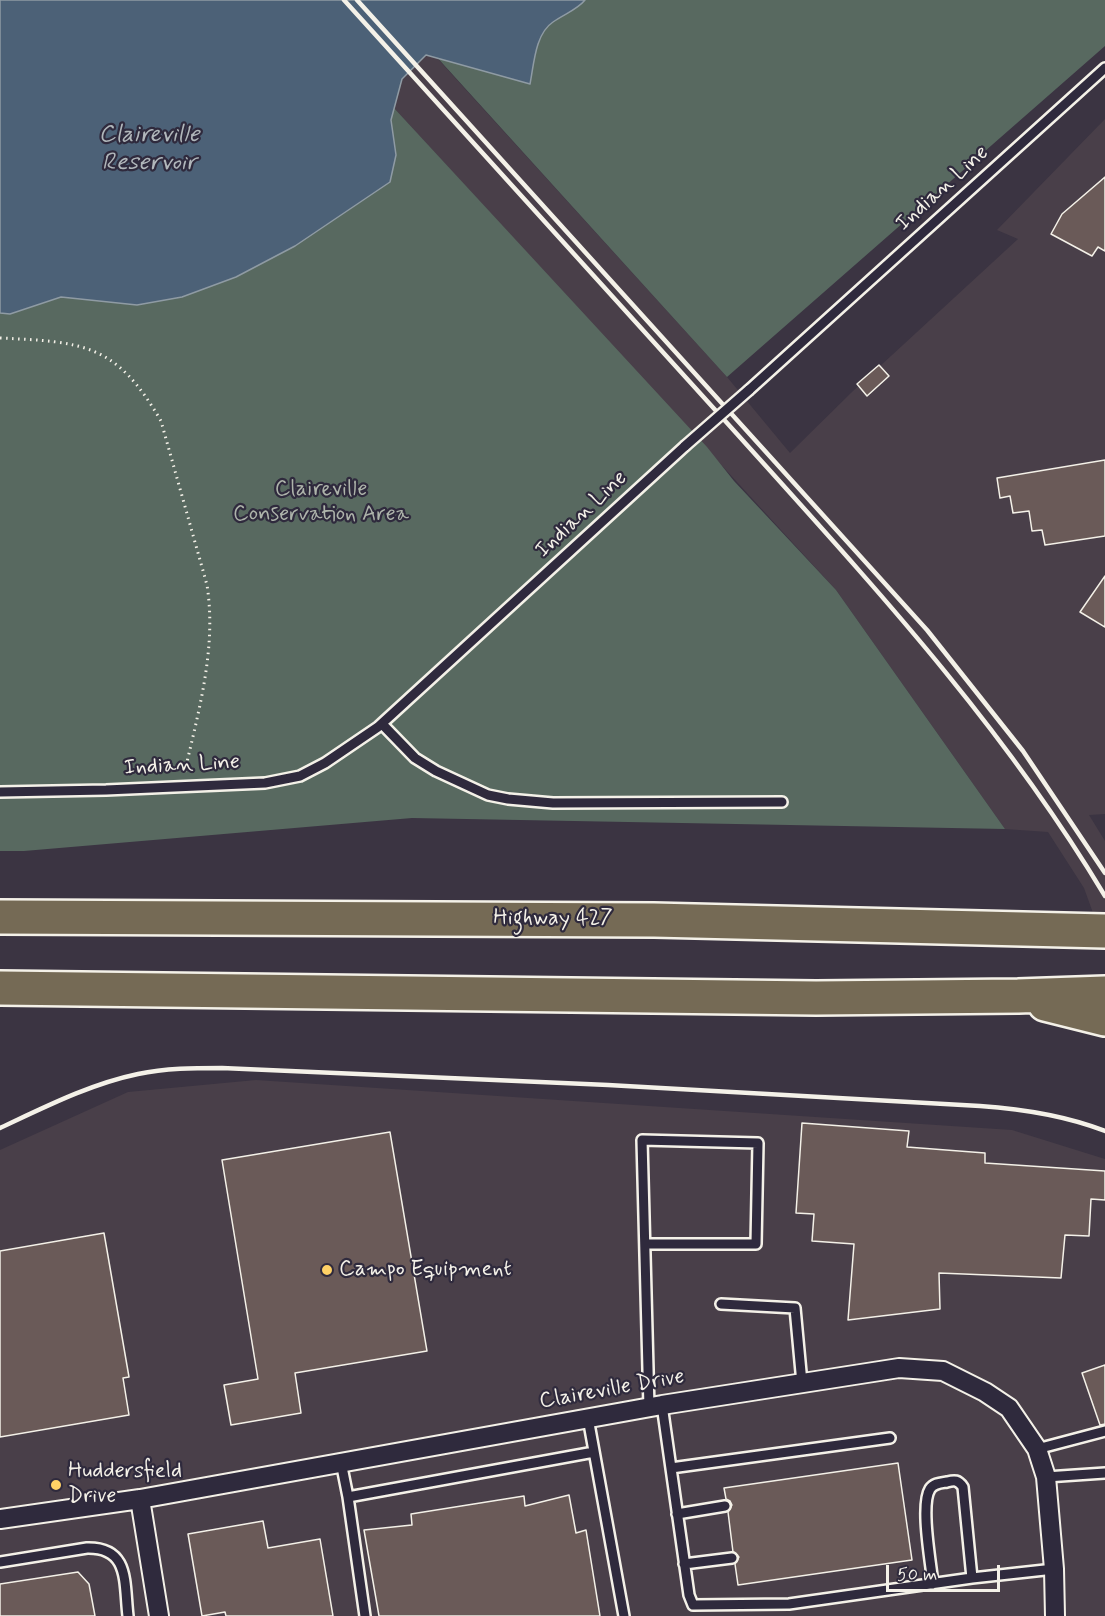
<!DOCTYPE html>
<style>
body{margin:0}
#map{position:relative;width:1105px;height:1616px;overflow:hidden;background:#3b3442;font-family:Mynerve,sans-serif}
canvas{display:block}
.scale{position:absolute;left:886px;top:1565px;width:114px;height:27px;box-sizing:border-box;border:3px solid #f4f1e8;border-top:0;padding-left:8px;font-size:18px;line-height:21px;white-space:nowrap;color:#f4f1e8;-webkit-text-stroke:4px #2f2a3d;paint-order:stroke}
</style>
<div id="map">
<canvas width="1105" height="1616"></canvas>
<div class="scale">50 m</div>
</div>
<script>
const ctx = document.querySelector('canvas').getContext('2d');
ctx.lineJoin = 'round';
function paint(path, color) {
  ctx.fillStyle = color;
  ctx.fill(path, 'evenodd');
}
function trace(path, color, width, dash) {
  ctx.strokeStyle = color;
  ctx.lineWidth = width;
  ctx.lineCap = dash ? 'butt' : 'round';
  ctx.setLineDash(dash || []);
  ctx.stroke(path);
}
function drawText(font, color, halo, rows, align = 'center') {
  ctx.font = font + ' Mynerve,sans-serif';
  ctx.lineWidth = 4.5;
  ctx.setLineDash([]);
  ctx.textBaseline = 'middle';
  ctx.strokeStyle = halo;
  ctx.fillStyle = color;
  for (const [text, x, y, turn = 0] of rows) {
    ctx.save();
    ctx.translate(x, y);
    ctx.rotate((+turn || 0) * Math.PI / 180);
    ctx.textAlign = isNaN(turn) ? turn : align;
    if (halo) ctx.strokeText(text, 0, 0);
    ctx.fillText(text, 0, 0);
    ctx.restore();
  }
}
const built = new Path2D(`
 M426,55L437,58L727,377L790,453L853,391L1018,239L997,230L1105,119V814L1089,815L1105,841V946L1084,888L1048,832L1005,829L836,590L394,108L402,78Z
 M256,1080L1012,1130L1105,1159V1616H0V1150L128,1092Z`);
const green = new Path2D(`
 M0,0H315L394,108L707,447L734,481L836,590L1005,829L412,818L24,851H0Z
 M385,0H1105V46L727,377Z`);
const water = new Path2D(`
 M0,0H585C577,10 564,14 553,22C535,34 534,64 530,84L426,55L402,79L391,120L396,155L390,182L295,246L236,277L182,297L137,305L61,297L10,314L0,313Z`);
const building = new Path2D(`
 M1105,177V251L1098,247L1092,256L1051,234L1062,214Z
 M879,365L889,376L867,396L857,384Z
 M1105,460V536L1045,545L1042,530L1032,531L1029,511L1013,513L1010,496L1000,498L997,478Z
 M1105,576V627L1080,612Z
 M802,1123L909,1131L907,1147L985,1153V1163L1105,1171V1200L1091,1199L1089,1236L1065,1235L1061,1278L939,1273L940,1309L848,1320L854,1244L812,1241L814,1214L796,1213Z
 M390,1132L427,1351L295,1373L301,1413L231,1425L224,1385L258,1379L222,1160Z
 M104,1233L129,1377L123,1378L129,1415L0,1437V1251Z
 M1105,1365V1424L1100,1425L1082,1373Z
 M898,1463L912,1560L738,1585L735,1564L739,1557L733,1552L728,1512L732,1505L730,1501L726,1499L724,1488Z
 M569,1495L576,1533L586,1530L600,1616H379L364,1530L412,1525L411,1514L524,1496L525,1506Z
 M263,1521L268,1548L320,1539L333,1616H226L225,1612L202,1616L188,1534Z
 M78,1572L89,1584L95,1616H0V1584Z`);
const path = new Path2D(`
 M0,338C83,342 116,343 161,421L207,585C217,649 198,713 184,775`);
const service = new Path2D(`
 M749,390L1105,68
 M382,724L415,758L436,771L488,795L508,799L553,803L782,802
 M0,792L106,790L265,783L300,776L325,763L378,727L685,446
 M645,1244H756L758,1143L642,1140L649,1408
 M721,1304L795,1308L802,1383
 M662,1405L689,1595L693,1605L789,1604L972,1578L1054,1569
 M588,1418L624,1616
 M1037,1449L1105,1431
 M341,1462L348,1497L594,1452
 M671,1468L890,1438
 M1046,1477L1105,1473
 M348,1497L365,1616
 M677,1514L725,1506
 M0,1562L87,1548C130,1547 124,1583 128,1616
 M684,1564L732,1558
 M933,1584C931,1563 920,1505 930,1489C934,1483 941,1483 947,1482C955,1480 958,1480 963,1487L972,1578`);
const minor = new Path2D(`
 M140,1499L159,1616
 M0,1519L140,1499L662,1405L899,1368L943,1371L985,1392L1009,1408L1037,1449L1046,1477L1054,1569L1055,1616`);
const motorway = new Path2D(`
 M0,917L654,920L1105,931
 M0,988L816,998L1018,996L1105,993
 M1045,1004L1105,1019`);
const rail = new Path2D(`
 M344,0C475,144 606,289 737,434C870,582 1002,724 1105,896
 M357,0L927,630L1023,751L1105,873
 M0,1128C45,1107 90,1084 138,1074C166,1068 194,1068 222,1068L608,1085L980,1106C1023,1109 1064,1115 1105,1131`);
const serviceBridge = new Path2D(`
 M685,446L749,390`);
const markers = [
 [327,1270,6,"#ffd166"],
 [56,1485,6,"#ffd166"]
];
const streetNames = [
 ["Indian Line",943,189,-42],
 ["Indian Line",582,515,-43],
 ["Indian Line",182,766,-3],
 ["Highway 427",553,919],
 ["Claireville Drive",612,1390,-10]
];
const parkNames = [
 ["Claireville",321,490],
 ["Conservation Area",321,515]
];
const poiNames = [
 ["Campo Equipment",339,1270],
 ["Huddersfield",68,1472],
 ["Drive",68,1497]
];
const waterNames = [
 ["Claireville",149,136],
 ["Reservoir",149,164]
];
paint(built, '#493f49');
paint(green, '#586960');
paint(water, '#4c6177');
trace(water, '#8f9ba4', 1.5);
paint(building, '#6a5a58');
trace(building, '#f4f1e8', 1.5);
trace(service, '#f4f1e8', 14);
trace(minor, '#f4f1e8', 22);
trace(motorway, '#f4f1e8', 38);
trace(path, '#f4f1e8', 3, [1.5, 4.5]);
trace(service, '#2f2a3d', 9);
trace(minor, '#2f2a3d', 18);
trace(motorway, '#756a55', 33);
trace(rail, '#f4f1e8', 4.5);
trace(serviceBridge, '#f4f1e8', 14, []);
trace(serviceBridge, '#2f2a3d', 9);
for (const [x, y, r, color] of markers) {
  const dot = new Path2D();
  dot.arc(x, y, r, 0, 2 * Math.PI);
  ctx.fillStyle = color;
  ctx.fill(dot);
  trace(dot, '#2f2a3d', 2);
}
drawText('22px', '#f4f1e8', '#2f2a3d', streetNames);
drawText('22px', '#aeb4ab', '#2f2a3d', parkNames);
drawText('22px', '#f4f1e8', '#2f2a3d', poiNames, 'left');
drawText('italic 24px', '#b1b7bb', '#2f2a3d', waterNames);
</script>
